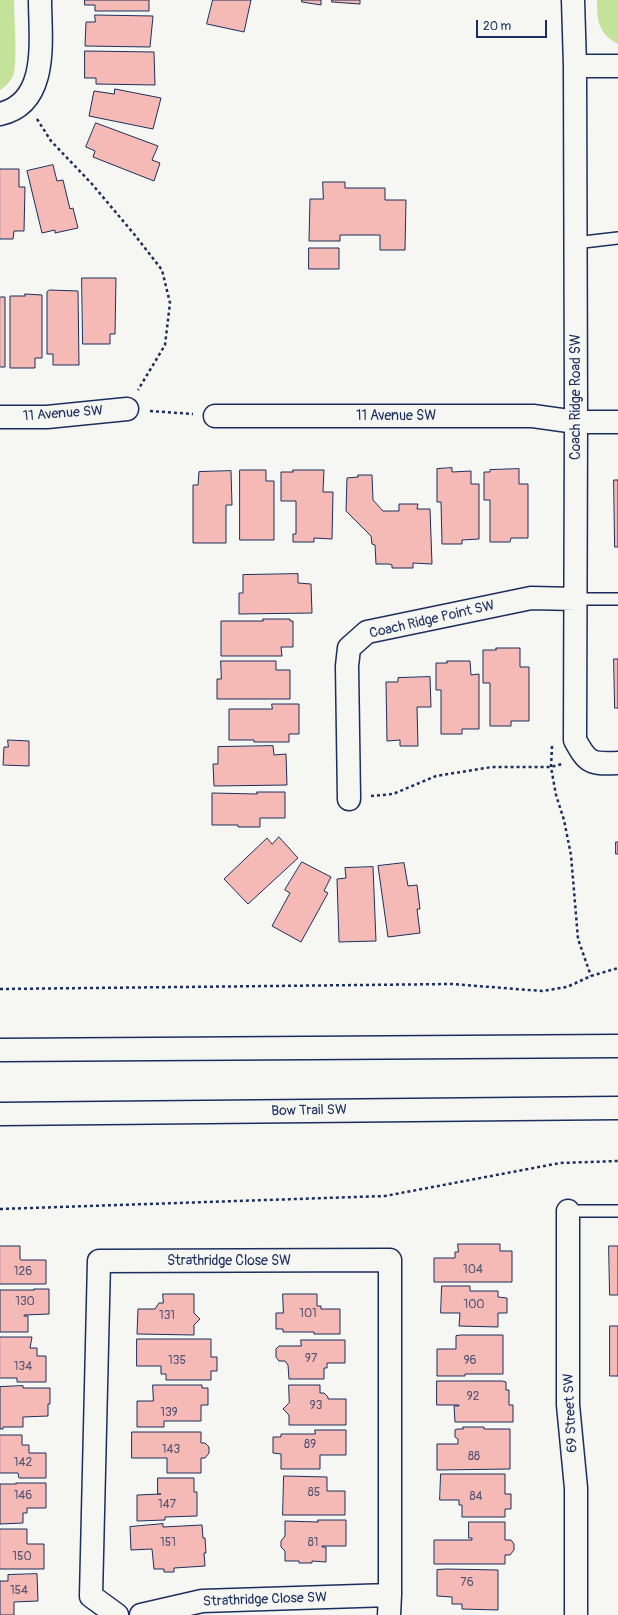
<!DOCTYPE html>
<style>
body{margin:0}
#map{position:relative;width:618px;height:1615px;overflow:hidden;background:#f6f6f2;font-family:Pangolin,sans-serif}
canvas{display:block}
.scale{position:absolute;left:476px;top:20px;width:71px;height:18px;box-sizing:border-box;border:2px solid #1b2f5e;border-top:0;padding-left:5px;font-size:12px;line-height:14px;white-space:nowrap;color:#1b2f5e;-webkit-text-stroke:3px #f6f6f2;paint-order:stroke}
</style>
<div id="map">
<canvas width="618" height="1615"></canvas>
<div class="scale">20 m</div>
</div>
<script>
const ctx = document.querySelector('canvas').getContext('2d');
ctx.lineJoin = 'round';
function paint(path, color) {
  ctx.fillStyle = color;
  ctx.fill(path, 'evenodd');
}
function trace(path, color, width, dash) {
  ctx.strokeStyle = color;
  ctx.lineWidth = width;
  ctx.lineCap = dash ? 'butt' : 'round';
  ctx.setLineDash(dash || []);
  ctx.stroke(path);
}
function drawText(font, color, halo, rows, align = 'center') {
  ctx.font = font + ' Pangolin,sans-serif';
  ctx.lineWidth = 4;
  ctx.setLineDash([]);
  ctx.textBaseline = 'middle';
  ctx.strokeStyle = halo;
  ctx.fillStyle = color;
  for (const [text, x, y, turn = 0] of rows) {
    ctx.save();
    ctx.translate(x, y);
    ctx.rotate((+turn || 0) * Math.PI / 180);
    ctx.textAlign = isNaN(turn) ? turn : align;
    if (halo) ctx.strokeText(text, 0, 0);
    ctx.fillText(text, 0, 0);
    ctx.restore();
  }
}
const green = new Path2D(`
 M0,0H14C14,17 18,63 13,76C10,82 5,87 0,90Z
 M597,0H618V44C598,33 597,21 597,0Z`);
const building = new Path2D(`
 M85,0H149V11H95V5H85Z
 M213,0H251L244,32L207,24Z
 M302,0H321V5L302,2Z
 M332,0H360V4L332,2Z
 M95,15L153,16L150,47L85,46L86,22H95Z
 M85,51L154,52L155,85L96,84V78H85Z
 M115,89L161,98L153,129L89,116L94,91L114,94Z
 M96,123L158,146L152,160L160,163L154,181L93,157L95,151L86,147Z
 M53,165L57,181L63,180L70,209L73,208L78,228L55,233V230L42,233L27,171Z
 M0,169H19V187H25L24,231H14L13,239H0Z
 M323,182H345V188H385V200H406L405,250H380V235H340V241H309L310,199H323Z
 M309,248H339V269H309Z
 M82,278H116L115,334H110V344H83Z
 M50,290L78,291L79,365H53V354H47V292Z
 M25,294L42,295V358H35V368H10V296H25Z
 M0,297H5V367H0Z
 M452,468V472L471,471V484H479V539L462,540V544H442L441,502H437V469Z
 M519,469V484H528V538H511L510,542H490V500H484V472H490V470Z
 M240,470H266V481H274V540H240Z
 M293,470H324L323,492H333L332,539L314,538V542H293V534H296V501H281V472H293Z
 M231,471L232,505H226V543H193V485H198L199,472Z
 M358,475H372L373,500L383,511H399V504H418L417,509H430L432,564L413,563V568H392V565L389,564H376L375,545L372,544L371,536L346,511L347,478L358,477Z
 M614,480H618V547H615Z
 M298,574V583L311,584L312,613L239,614V593H243V575Z
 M263,619H290V621H293V647H281L282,656H221V621H263Z
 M496,648H520V667H529V721H511V726H490V683H483V650H496Z
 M614,659H618V708H615Z
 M221,661H276V670H290V699H217V679H221Z
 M447,661H470L471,675L479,674V729H462V734H441V690H436V663H447Z
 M430,677L431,707H417L418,746H400V740L387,741L386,682H398V678Z
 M272,704H299V734H289V742H254V740H229V709H272Z
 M8,740L29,741V766L3,765L4,747H8Z
 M273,746L274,755L286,754L287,785L214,786L213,764H218V747Z
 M257,792H285V818H260V827H238V825H212V793L257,794Z
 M279,837L298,858L248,904L224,879L267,838L272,844Z
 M616,842H618V854H616Z
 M302,862L331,877L324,891L328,893L301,942L272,926L290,893L285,890Z
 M404,863L408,886L417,885L420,909H417L420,933L388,937L378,866Z
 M373,867L376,941L339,942L337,879L346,878L345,868Z
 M458,1244H500V1251H512V1282H434V1258H455V1252H458Z
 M0,1246H20V1259L21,1260H46V1284H0Z
 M609,1246H618V1295H610Z
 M442,1286H470V1291H498V1297L507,1298V1313H498V1327L459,1326L460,1313H441Z
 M34,1289H49V1314L24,1315V1316H28V1332H0V1290H34Z
 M163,1294H194V1313L200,1319L194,1325V1335L137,1334L138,1309H155L159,1303H163Z
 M283,1294H317V1306H321V1309H340V1334H314V1332H283V1329H276V1313H283Z
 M610,1326H618V1376H610Z
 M461,1335H503V1374H465V1376H437V1349H456V1336Z
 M0,1337H32L30,1348H37V1356H46V1382H17V1378H0Z
 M137,1339H211V1357H217V1371H211V1380H166V1374H161V1366H137Z
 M301,1340H345V1363H327V1368H324V1379H289L288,1365L285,1361H279L276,1357V1349L279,1346H301Z
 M437,1381H502L506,1382V1390H509V1405H513V1422H455L454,1406H459V1405H437Z
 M153,1385H202V1388H208V1405H201V1421H164V1427H137V1401H153Z
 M289,1385H320V1393H324L328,1397V1399H346V1425H289V1415L283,1409L289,1403Z
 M23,1386V1388H50V1404H48V1416L23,1417V1427H3V1429H0V1387Z
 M463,1427H484V1429H510V1469L437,1470V1444H458V1439L455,1437V1430L457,1429H463Z
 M315,1430H346V1455H320V1469H281V1454L273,1453V1437H281V1434H315Z
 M132,1432H201V1443H205L209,1447V1453L205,1458H201V1473H167V1458H132Z
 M0,1435H22V1445H29V1453H46V1478H19L18,1473H0Z
 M441,1474H505V1494H511V1509H505V1517H462V1505H459V1500H440Z
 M284,1476L327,1477V1491H345V1515H283Z
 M158,1478H194V1492H197V1516L165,1517V1520L137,1521V1495L161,1494H158Z
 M16,1483H46V1508H27V1513H23V1523L0,1524V1484H16Z
 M318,1520H346V1546H322V1547H326V1562L312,1561V1563H299V1561H285V1551L281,1547V1541L285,1536V1521L318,1522Z
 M469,1522H505V1540H511L514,1544V1550L510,1555H505V1564H434V1540H472V1538H469Z
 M163,1524V1527L202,1525L203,1538H205L206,1553H204L205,1566L174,1568V1572H164V1569H154L152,1549L131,1550L130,1527Z
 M0,1529H27V1544H44V1569H0Z
 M447,1569L498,1570V1610L462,1609V1604H452V1597L437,1596V1570Z
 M37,1574L38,1601L14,1602V1615H0V1581H8V1575Z`);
const path = new Path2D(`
 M37,119L51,141L92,184L134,234L162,270L170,303L165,345L138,390
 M150,411L193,414
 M552,746L551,767L556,795L564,820L571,855L578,939L591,976
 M371,796L393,794L436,776L492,767H551L562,764
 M0,989L452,984L542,991L567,987L591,976L618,968
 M0,1209L385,1196L560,1163L618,1161`);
const lane = new Path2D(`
 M575,243L618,238
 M575,599H618
 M568,1211H618`);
const street = new Path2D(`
 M573,0L575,66L576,422L575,740C588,764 591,764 618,763
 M575,66H618
 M0,114C50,103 40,38 40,0
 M215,416H533L576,422H618
 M0,417H47L127,409
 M349,799L347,666L349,648L367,632L531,598L575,599
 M568,1211V1405L576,1488V1615
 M117,1615L91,1596L99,1261L390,1260V1595L202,1601L141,1615
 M389,1615L390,1595`);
const secondary = new Path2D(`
 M0,1050L618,1046
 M0,1114L618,1108`);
const numberNames = [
 ["104",473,1270],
 ["126",23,1272],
 ["130",25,1302],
 ["100",474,1305],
 ["101",308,1314],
 ["131",167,1316],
 ["97",311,1359],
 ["135",177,1361],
 ["96",470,1361],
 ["134",23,1367],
 ["92",473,1397],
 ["93",316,1406],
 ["139",169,1413],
 ["89",310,1445],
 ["143",171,1450],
 ["88",474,1457],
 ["142",23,1463],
 ["85",314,1493],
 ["146",23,1496],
 ["84",476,1497],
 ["147",167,1505],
 ["151",168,1543],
 ["81",313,1543],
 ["150",22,1557],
 ["76",467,1583],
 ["154",19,1591]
];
const streetNames = [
 ["Coach Ridge Road SW",576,397,-90],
 ["11 Avenue SW",63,414,-4],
 ["11 Avenue SW",396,416],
 ["Coach Ridge Point SW",432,620,-13],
 ["Bow Trail SW",309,1111,-1],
 ["Strathridge Close SW",229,1261],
 ["69 Street SW",571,1413,-93],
 ["Strathridge Close SW",265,1600,-2]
];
paint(green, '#c4e29a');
paint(building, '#f6bab6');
trace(building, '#1b2f5e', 1);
trace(lane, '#1b2f5e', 14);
trace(street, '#1b2f5e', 25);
trace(secondary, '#1b2f5e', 25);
trace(path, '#1b2f5e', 2.5, [3, 3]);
trace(lane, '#f6f6f2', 11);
trace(street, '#f6f6f2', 22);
trace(secondary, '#f6f6f2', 22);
drawText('12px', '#525274', null, numberNames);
drawText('14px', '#1b2f5e', '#f6f6f2', streetNames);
</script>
